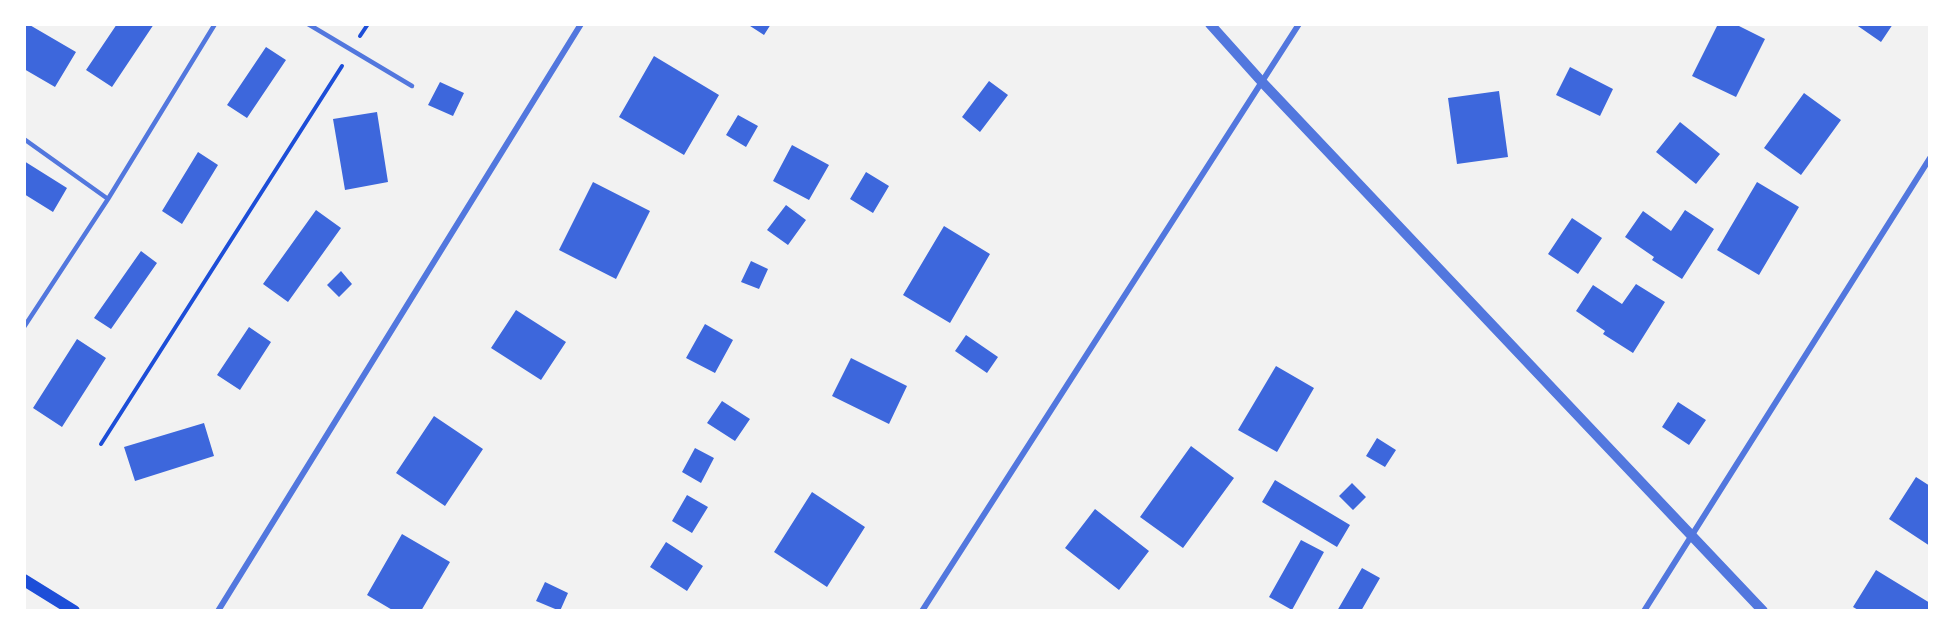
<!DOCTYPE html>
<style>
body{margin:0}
#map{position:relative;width:1954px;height:635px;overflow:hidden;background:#f2f2f2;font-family:Signika,sans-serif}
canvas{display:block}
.frame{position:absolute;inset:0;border:26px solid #fff;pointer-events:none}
</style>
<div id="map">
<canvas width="1954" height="635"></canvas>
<div class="frame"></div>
</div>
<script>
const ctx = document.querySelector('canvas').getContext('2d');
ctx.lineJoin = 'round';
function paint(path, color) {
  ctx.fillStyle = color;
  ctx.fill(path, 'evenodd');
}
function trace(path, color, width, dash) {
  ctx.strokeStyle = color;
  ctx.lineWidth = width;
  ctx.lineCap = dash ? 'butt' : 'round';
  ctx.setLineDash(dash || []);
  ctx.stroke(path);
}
const building = new Path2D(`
 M24,24H28L76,52L55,87L24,69Z
 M117,24H154L112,87L86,70Z
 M747,24H771L764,35Z
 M1718,24H1735L1765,39L1736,97L1692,76Z
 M1855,24H1893L1881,42Z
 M266,47L286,60L247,118L227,105Z
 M654,56L719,95L684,155L619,117Z
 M1570,67L1613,89L1600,116L1556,95Z
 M989,81L1008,95L980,132L962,117Z
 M440,82L464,93L453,116L428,105Z
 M1499,91L1508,157L1457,164L1448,98Z
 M1804,93L1841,120L1801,175L1764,148Z
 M377,112L388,182L345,190L333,119Z
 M738,115L758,126L746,147L726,135Z
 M1680,122L1720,154L1696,184L1656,152Z
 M792,145L829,165L809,200L773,181Z
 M198,152L218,165L182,224L162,211Z
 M24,161L67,188L53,212L24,194Z
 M866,172L889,186L873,213L850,199Z
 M593,182L650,211L616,279L559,250Z
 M1757,182L1799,207L1759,275L1717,250Z
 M786,205L806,220L788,245L767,230Z
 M316,210L341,228L288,302L263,284Z
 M1685,210L1714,229L1682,279L1652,260L1654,257L1625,237L1643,211L1671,231Z
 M1572,218L1602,238L1578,274L1548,254Z
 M944,226L990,254L950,323L903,295Z
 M141,251L157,263L111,329L94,318Z
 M751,261L768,269L759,289L741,282Z
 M341,271L352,284L339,297L327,285Z
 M1636,284L1665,302L1633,353L1603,334L1605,331L1576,311L1593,285L1622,304Z
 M516,310L566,342L541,380L491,348Z
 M705,324L733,340L715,373L686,358Z
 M249,327L271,342L240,390L217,375Z
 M966,335L998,357L987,373L955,351Z
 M77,339L106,358L62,427L33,408Z
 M851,358L907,386L889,424L832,396Z
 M1276,366L1314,388L1277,452L1238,430Z
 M722,401L750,419L735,441L707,423Z
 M1678,402L1706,420L1689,445L1662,427Z
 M434,416L483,449L445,506L396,473Z
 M204,423L214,456L135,481L124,447Z
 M1377,438L1396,450L1385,467L1366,456Z
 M1191,446L1234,478L1183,548L1140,517Z
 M695,448L714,458L701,483L682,472Z
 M1916,477L1930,486V546L1889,519Z
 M1275,480L1350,525L1337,547L1262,502Z
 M1352,483L1366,497L1353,510L1339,496Z
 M812,492L865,527L827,587L774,552Z
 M687,495L708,507L692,533L672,521Z
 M1095,509L1149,551L1119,590L1065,548Z
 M402,534L450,562L421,611H394L367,595Z
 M1301,540L1324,552L1292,610L1269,597Z
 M666,542L703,566L687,591L650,567Z
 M1362,568L1380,578L1361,611H1337Z
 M1876,570L1930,603L1928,611H1860L1853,607Z
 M545,582L568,593L560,611L536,601Z`);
const path = new Path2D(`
 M360,36L368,24
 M101,444L342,66`);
const service = new Path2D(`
 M308,24L412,86
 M24,139L108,199
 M24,327L108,199L215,24`);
const minor = new Path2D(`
 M218,611L581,24
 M922,611L1299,24
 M1644,611L1930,158`);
const tertiary = new Path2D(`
 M1210,24L1262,82L1763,611`);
const secondary = new Path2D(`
 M24,580L74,611`);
paint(building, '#3d67dc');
trace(path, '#1d4ed8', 4);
trace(service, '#5277de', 4.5);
trace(minor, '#5277de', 6);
trace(tertiary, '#5277de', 10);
trace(secondary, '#1d4ed8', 12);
</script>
